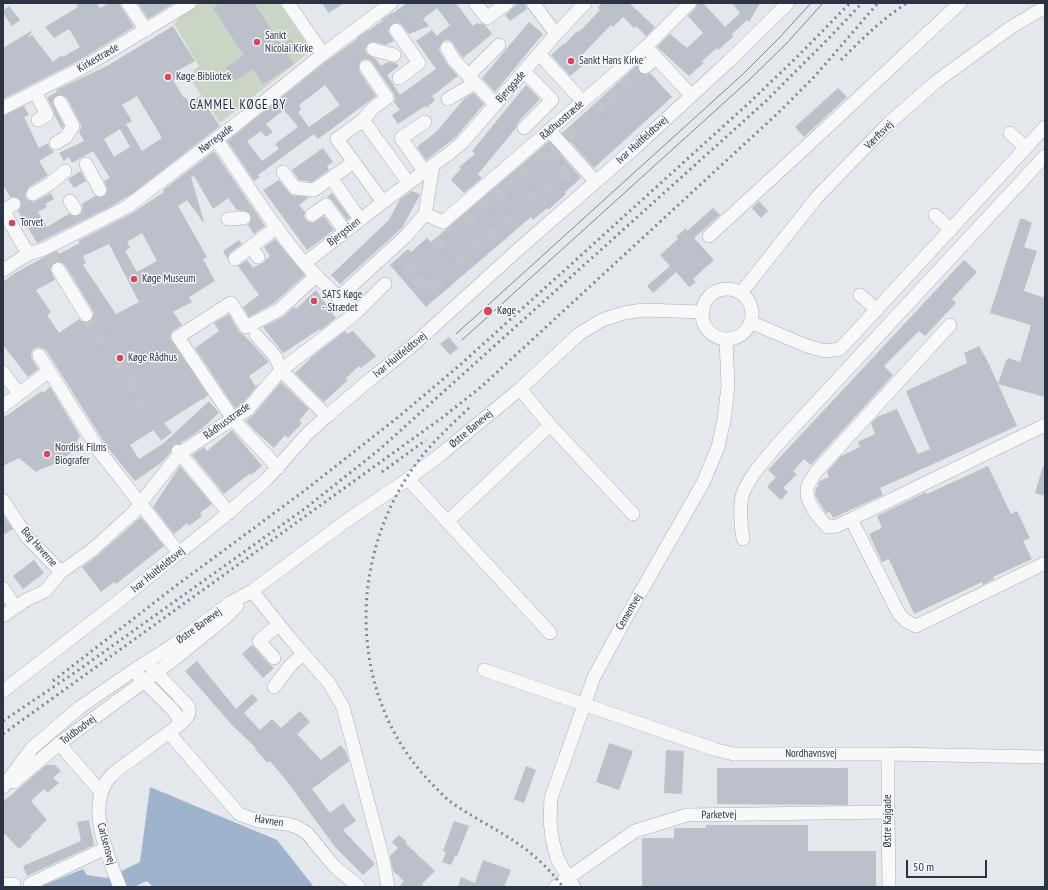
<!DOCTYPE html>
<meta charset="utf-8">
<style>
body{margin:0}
#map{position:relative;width:1048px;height:890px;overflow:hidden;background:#e4e7ec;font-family:"PT Sans Narrow",sans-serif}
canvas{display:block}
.frame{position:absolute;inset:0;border:4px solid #2b3445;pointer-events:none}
.scale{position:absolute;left:906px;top:860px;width:81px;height:18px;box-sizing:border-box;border:2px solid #2b3445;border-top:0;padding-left:5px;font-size:12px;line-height:14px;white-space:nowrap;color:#2b3445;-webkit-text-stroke:3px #f4f6f9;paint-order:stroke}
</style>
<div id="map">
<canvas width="1048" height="890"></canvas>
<div class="frame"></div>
<div class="scale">50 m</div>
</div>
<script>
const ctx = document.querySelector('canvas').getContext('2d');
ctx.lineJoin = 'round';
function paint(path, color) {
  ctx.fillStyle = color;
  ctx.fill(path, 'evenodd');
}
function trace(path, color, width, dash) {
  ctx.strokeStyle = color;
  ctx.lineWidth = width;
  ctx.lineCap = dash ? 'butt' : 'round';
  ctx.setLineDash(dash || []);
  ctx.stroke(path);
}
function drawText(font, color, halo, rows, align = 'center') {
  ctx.font = font + ' "PT Sans Narrow",sans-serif';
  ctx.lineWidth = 3;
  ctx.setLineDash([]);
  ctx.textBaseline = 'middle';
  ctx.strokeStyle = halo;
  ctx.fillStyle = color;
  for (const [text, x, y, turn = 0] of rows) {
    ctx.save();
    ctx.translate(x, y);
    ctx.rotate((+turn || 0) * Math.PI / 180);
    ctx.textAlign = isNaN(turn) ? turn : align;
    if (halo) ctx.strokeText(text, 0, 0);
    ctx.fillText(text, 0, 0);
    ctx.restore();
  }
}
const green = new Path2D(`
 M200,3H279L308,45L309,49L307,54L220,123L188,76L199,66L174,24L181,15Z`);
const water = new Path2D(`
 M150,787L277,840L314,887H153L147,881L134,887H39L83,869L87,875L107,878L140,862Z`);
const building = new Path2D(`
 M75,3H97L100,8L109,3H120L121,7L134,27L78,61L3,99V48L33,30L28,37L32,35L53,62L62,55L63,57L80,47L69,29L54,38L45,27L78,7Z
 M138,3H174L148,19Z
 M221,3H254L281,45L291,39L297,49L288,55L294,64L263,84L253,69L235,81L226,68L244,55L213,8Z
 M322,3H344L329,13Z
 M407,3H456L473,26L477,23L479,24L481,23L486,26L492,34L463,58L451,41L447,40L443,41L439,48L440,52L448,65L458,76L432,96L435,100L426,108L425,106L398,124L392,115L400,110L394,102L395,98L394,94L372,62L366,59L362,60L359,64V71L376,96L318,139L314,134L258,175L260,177L254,181L227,141L328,60ZM437,8L450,25L437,36L432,30L416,41L436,69L400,95L387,75L399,66L396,63L388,62L381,66L376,59L367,54L365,51L366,45L362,38L385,45L394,41L388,31L389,26L392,23L396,22L400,23L409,34L429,26L423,19ZM325,85L340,105L309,127L298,112L301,110L299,105ZM284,110L298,127L275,144L279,149L262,161L247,141L261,131L266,137L273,132L266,124Z
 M518,3H525L527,9L510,21L505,15Z
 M602,3H629L655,27L646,36L636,26L634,28L623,17L613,27L611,25L581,56L587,62L570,76L551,55L564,43L565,44L577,31L578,32L583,28L600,10L598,8Z
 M698,3H703L725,27L740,13L732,3H760L749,22L747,20L732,34L733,37L718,50L717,48L702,61L704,63L689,76L657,47L670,34L687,48L703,33L688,16L696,8Z
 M9,6L20,20L12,26L3,13V11Z
 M529,22L543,34L495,92L482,78Z
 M173,26L195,61L179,70L182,75L173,80L184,98L186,97L189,103L200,96L220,126L132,194L110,207L37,243L18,211L21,207V200L17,197H10L3,185V116L24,106L29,115L24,117L39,148L48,143L49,147L54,152L39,161L48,175L29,187L25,194L26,198L30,201L34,202L51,193L54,199L45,204L47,207L38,212L47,227L69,214L75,217L79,216L82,213L83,209L82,204L95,196L100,198L107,195L108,190L104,181L110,178L93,151L72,163L69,157L64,161L59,153L84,141L79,132L81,127L80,123L67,98L61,94L57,95L53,98L52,102L64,126L62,129L55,116L54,111L47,98L57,92L56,90L107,66ZM137,96L162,138L142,151L126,124L132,121L122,105ZM120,129L130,147L114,157L104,139Z
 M637,65L639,72L646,75L650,73L672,97L594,168L570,141L576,136L568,128Z
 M526,85L540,99L518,122L516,128L478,174L482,178L464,193L451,180L454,176L461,169L459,167L475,154L472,151Z
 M838,88L847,97L804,137L795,127Z
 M474,93L484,104L456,137L426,160L417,147L437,131L465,98Z
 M549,141L581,178L565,192L566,194L548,210L547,208L533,220L531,217L426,307L390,265L408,249L411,252L427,238L431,242Z
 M323,148L333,162L327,166L329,170L312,182L299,180L292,170Z
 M214,151L265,226L254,234L248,225L251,221L252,217L250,213L247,211L237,210L228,198L213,209L194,176L191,177L204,222H203L187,200L178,206L207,257L203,259L215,281L189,297L192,302L173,312L182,325L173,331L171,334L170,338L208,395L202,400V399L130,445L139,459L164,443L209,401L219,413L199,431L180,443L173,445L171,448L170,453L162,462L135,481L107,447L46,350L39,347L35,348L32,351L31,355L32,359L38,369L28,377L3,345V282L12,275L44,257L57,251L59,254L80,243L78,241L131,214L164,192L163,190ZM142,233L157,261L137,272L125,251L130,248L127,242ZM109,244L139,302L116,314L83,265L86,263L83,256ZM58,261L65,265L93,311L94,315L93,319L90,322H83L79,319L59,333L47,315L51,312L36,290L55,280L50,269L54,262Z
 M81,171L86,181L74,188L68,179Z
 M279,180L291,195L309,197L299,205L305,212L304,216L306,220L309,222L313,223L324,216L334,230L307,250L263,190Z
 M412,191L420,194V195L402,228L340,284L331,275L389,220L400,199Z
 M332,193L350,218L347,220L332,200L327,197Z
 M759,201L768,211L761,218L752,208Z
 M713,208L720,215L694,238L714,260L693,279L696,282L689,287L676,272L653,293L647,286L670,266L660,255L678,239L676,237L686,228L687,231Z
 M1020,219H1024L1032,223L1024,247L1037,251L1024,291L1045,298V397L998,384L1017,426L880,488L883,495L833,518L830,512L826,513L819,502L815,495L816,488L819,486L818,484L820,481L829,477L827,472L841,456L860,447L858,442L875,434L871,423L877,417L897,409L918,454L930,449L906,391L967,363L964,353L979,346L984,355L985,356L998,384L1006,360H1007L1008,358L1020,362L1031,325L990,313Z
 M275,239L305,275L274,303L249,317L243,307L259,295L238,266L247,260L253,268L258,265L263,263L266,259L270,256L264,247Z
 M239,240L242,244L230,253L227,258L223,251Z
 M964,260L977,272L952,299L956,303L925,336L919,331L884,366L893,375L811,465L804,459L793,471L797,474L783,488L788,492L781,500L767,487L776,477L768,470Z
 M316,290L336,318L321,330L320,329L283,353L263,327L283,317L294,307L296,309Z
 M229,314L239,332L244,335L269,362L249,376L255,386L259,384L243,403L235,408L195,348L219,331L214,323Z
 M345,331L347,334L353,331L376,356L361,368L359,366L346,378L348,380L324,402L295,373L310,359V358Z
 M449,337L458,348L450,355L440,344Z
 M281,382L309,409L299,421L302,423L288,438L285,435L274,448L255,431L246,421L254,414Z
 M50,387L80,436L77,441L80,446L64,458L60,462L41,469L36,472L19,458L3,466V418L42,391L43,393Z
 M232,430L262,466L251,475L249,474L224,494L192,455L204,447L207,451Z
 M180,466L212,504L200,513L202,516L189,526L187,523L174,534L153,507Z
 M988,466L1011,514L1017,511L1030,538L1023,541L1032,559L993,577L994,579L983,585L982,582L914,614L889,559L882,562L869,534L882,528L877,516L926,492L927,494Z
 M1043,466H1045V496L1035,493Z
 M3,515L13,529L3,535Z
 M141,517L164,546L116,584L114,582L101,592L82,567L97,556Z
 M34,560L44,573L23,589L13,576Z
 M252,645L268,663L274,668L263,678L242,654Z
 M197,661L236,709L252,694L258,700L244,713L260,730L272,719L281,728L300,711L310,722L297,734L321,760L341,745L346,752L349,761L312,789L330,813L343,803L356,821L343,830L375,864L363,875L335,847L286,780L270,761L268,763L255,749L256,748L232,725L185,671Z
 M609,743L633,751L619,790L596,782Z
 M666,750L684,751L682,794L664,793Z
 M46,765H55L61,771L53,778L59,783L47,793L44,789L31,801L47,820L30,836L32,837L19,849L3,832V802Z
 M526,766L536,770L524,803L514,799Z
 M717,768H848V805L717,804Z
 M89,820L94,845L27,876L23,866L81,841L77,822Z
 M454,821L469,826L457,856H455L451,865L442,862L446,852L443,851Z
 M706,825H808V851H876V887H642V838H674V828H706Z
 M399,835L407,842L405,843L435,871L423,883L422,887H399L404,881L393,871L390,856L398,848L392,842Z
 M483,860L511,870L504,887H458L461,877L475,883Z`);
const minorTunnel = new Path2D(`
 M387,16L396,30
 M362,34L373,49
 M55,93L60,102
 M547,154L564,173L426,290L409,270L573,132L645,67
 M100,190L109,207
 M14,204L33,194
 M75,209L82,222
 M244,218L259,207
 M48,255L58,269
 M86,315L159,427L178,451`);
const minor = new Path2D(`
 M128,3L146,30
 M288,3L323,54
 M475,3L487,18L507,3
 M533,3L556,34
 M396,30L419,63L399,78
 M646,47L690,3
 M447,48L454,60L495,104
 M373,49L374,50L394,55
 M539,54L576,94
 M645,67L656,58
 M468,76L499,45
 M35,92L47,115L38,120
 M448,99L475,83
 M3,108L82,68L190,3
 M363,120L373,108L387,98L366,67
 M524,128L552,100L525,72
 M550,131L596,182
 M1010,133L1026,148
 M216,139C245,181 272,225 305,264C321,281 338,298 356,313
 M56,143L66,137L73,126L60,102
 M86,164L100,190
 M424,171L401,138L425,122
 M283,172L295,188L314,190L354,162
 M331,178L360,219
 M33,194L51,183L65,171
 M70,201L75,209
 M383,202L337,139L363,120L408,182
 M3,210L28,254L3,270
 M3,211L14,204
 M425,214L443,222L646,47L691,95
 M312,215L326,205L345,231
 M935,215L951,230
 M228,219L244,218
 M709,236L808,145L960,3
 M251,247L258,257
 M28,254L44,249L127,207L244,118L323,54L391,3
 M235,259L277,227
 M305,263L383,202L447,155L462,143L556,34L585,3
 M58,269L86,315
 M702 314a25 25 0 1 1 50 0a25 25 0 1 1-50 0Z
 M741,293L818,196L889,123L937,81L1010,28L1045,7
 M860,295L877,310
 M338,298L406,236L425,214L433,166
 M750,322L807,346L825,351L840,349L1045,127
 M950,325L816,472C813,478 806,485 807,492C807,503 820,520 828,527L837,526L1045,425
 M256,335L275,356L281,370L327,416
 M39,355L100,452L179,553
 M3,372L19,394
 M520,389L550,425L633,514
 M3,406L49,371
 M178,451L229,513
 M278,468L233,419L178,337L231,303L246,327L279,310L316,276
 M408,479L550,633
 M3,500L27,537L61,572L45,591L26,600L3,616
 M851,519L899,614L906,621L916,626L1045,563
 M447,522L550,425
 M743,539C741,527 739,505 743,493C750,475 765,460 777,445L1045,156
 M61,572L92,550L132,514L180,453L248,409L281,370L356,313L385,284
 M3,588L15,607
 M252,591L289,637L329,683L343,707L383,859L388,887
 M274,658L259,641L278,625
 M484,670L717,750L734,754H888L1045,757
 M138,675L173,710L178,717L179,725
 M274,687L290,666L303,654
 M3,691L114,605L221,519L266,480L307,434L327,416L372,378L412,346L521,247L638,145L729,61L788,3
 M169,733L239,814L258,821L287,824L297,827L307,833L334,866L359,887
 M60,743L67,753L101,792
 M888,754V812L889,887
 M14,782L60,743L172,661L225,618L237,606
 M3,787L32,748L79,708L134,670L172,646L230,603L252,591L346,521L408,479L440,455L520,389L579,334L602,320L624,313L643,310L703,312
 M3,884H14
 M30,884L106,848
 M120,887C108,857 85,805 110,777C117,769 126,764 134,758C149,747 164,736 179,725C185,720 192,715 188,706L151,667
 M555,887L635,831L687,815L888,812
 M574,887L568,878L557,858L552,838L550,820L551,798L594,677L627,616L703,483L718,447L724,420L728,386L726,339`);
const tram = new Path2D(`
 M456,334L743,74L780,37L811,3
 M462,340L748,81L787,43L823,3`);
const rail = new Path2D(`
 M841,60C862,39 882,19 907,3
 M469,408C449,427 429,445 413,468C346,564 349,700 433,785C438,790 443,795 448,800C470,816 495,828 517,843C535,855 551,871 563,887
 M382,472L426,440
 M53,681L177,585L304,491L397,418L460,365L749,103L796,58L850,3
 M3,721L80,669L307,507L380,449L766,101L832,35L862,3
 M3,734L443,417L481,387L778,113L815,76L878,3`);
const markers = [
 [257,42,4,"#d1495b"],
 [571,61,4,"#d1495b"],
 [168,77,4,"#d1495b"],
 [12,223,4,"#d1495b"],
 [134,279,4,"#d1495b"],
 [314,301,4,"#d1495b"],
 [488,311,5,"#d1495b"],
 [120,358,4,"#d1495b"],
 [47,454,4,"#d1495b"]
];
const poiNames = [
 ["Sankt",265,36],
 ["Nicolai Kirke",265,49],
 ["Sankt Hans Kirke",579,61],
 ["Køge Bibliotek",176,77],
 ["Torvet",20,223],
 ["Køge Museum",142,279],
 ["SATS Køge",322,295],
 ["- Strædet",322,308],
 ["Køge",497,311],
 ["Køge Rådhus",128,358],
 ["Nordisk Films",55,448],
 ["Biografer",55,461]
];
const streetNames = [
 ["Kirkestræde",98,58,-30],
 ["Bjerggade",511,87,-48],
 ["Rådhusstræde",562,120,-41],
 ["Værftsvej",879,135,-45],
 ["Nørregade",216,139,-37],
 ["Ivar Huitfeldtsvej",642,140,-42],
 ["Bjergstien",344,232,-38],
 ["Ivar Huitfeldtsvej",400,355,-39],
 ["Rådhusstræde",227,421,-36],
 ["Østre Banevej",471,429,-40],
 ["Bag Haverne",39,547,49],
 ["Ivar Huitfeldtsvej",158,570,-39],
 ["Cementvej",629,612,-60],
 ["Østre Banevej",199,626,-36],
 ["Toldbodvej",78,730,-37],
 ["Nordhavnsvej",811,754],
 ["Parketvej",719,815,-1],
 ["Havnen",269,821,9],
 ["Østre Kajgade",888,821,-90],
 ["Carlsensvej",106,844,75]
];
const quarterNames = [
 ["GAMMEL KØGE BY",238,105]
];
paint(green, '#c9d6c5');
paint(water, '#9fb4cc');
paint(building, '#bbc0ca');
trace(minorTunnel, '#bfc3cb', 13, [13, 6]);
trace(minor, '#a9aeb7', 14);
trace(minor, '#f7f8fa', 13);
trace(tram, '#7d8696', 1);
trace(rail, '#7d8696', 3, [2, 4]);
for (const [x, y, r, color] of markers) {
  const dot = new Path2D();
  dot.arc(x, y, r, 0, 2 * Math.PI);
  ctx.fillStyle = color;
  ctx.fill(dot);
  trace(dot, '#f4f6f9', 1.5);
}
drawText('11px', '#2b3445', '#f4f6f9', poiNames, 'left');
drawText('11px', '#2b3445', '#f4f6f9', streetNames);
ctx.letterSpacing = '1px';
drawText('13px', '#1d2536', '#f4f6f9', quarterNames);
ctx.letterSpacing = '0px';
</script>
